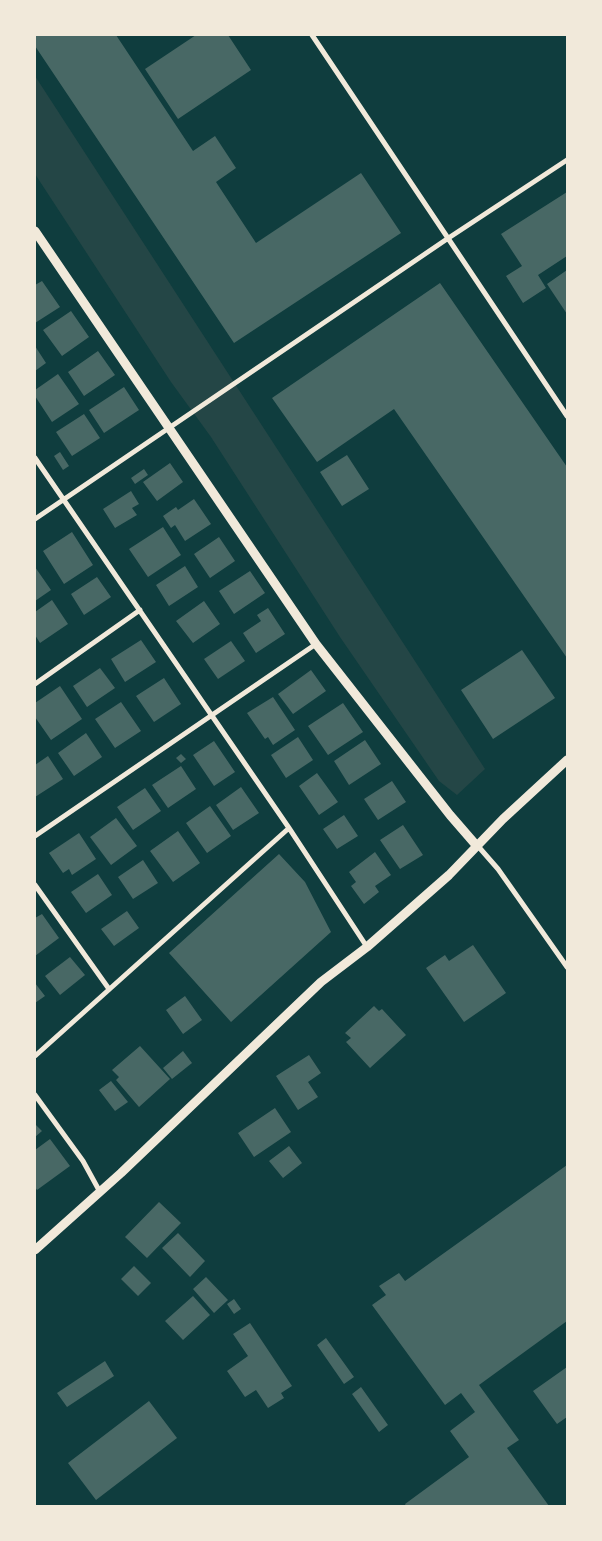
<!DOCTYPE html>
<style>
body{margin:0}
#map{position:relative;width:602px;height:1541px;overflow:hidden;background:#0f3d3e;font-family:"Nunito Sans",sans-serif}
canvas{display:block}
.frame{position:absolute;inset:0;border:36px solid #f1e9da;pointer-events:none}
</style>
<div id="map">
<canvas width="602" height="1541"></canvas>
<div class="frame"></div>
</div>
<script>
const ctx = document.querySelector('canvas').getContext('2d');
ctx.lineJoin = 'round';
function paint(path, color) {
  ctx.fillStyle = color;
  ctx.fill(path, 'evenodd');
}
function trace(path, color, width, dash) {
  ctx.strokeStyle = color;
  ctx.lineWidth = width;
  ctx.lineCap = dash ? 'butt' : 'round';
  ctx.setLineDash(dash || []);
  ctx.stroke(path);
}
const green = new Path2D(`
 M35,76L485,769L457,795L439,781L340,637L211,437L171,382L35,174Z`);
const building = new Path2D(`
 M35,35H116L193,151L215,136L236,168L216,182L256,243L361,173L401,233L234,343L35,46Z
 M196,35H228L251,70L178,119L145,69Z
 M567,192V256L538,275L546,288L523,303L506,276L522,266L501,234Z
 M567,270V314L547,284Z
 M42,281L60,307L35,323V285Z
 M440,283L567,467V658L394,409L317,462L272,398Z
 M71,311L89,337L62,356L43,330Z
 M35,346L46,363L35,371Z
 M98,351L115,375L84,396L68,372Z
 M58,374L79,404L52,422L35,396V390Z
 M124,387L139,410L104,433L89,410Z
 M84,414L100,438L72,456L56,432Z
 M60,452L69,466L63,470L54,456Z
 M347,455L369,489L342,506L320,472Z
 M170,463L183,482L157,501L143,482Z
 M144,469L148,475L135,484L131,478Z
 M131,491L139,504L132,508L137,515L115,528L103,509Z
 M194,499L211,524L185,541L175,525L171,528L163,516L176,507L178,510Z
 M163,527L181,555L148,577L129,549Z
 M72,532L93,565L64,584L43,551Z
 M219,537L235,561L210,578L194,554Z
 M185,566L198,587L169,606L156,585Z
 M35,567L51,590L35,601Z
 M250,571L265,593L234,614L219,591Z
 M97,577L111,597L84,615L71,594Z
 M52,600L68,624L40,643L35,635V612Z
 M204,601L220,624L193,643L176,621Z
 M268,608L285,634L256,653L243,633L261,621L257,615Z
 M141,640L156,662L125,682L111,659Z
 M231,641L245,661L218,679L204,659Z
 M522,650L555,698L493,739L461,690Z
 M100,668L115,688L87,707L73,686Z
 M311,670L326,691L293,714L278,694Z
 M164,678L181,704L154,722L136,696Z
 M60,686L82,719L51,740L35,717V703Z
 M273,697L295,730L273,745L268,737L265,739L247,713Z
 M121,702L141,731L115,748L95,719Z
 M343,703L363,732L328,755L308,726Z
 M86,733L102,757L74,776L58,753Z
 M298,737L313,760L286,778L271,755Z
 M365,740L381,764L349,785L334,761Z
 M214,741L235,772L214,786L193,755Z
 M181,754L186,759L181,763L176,758Z
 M48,756L63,779L35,797V765Z
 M181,766L196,789L168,808L152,785Z
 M317,773L338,802L319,815L299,786Z
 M392,781L406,802L378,820L364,799Z
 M241,787L259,813L233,830L216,805Z
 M145,788L161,811L133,830L117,807Z
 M210,806L231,836L207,853L186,823Z
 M344,815L358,836L337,849L323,829Z
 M116,818L137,846L111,865L90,837Z
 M403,825L423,855L400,869L380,840Z
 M178,831L200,863L173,882L150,851Z
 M79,833L96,859L72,875L69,869L63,873L49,853Z
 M375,852L391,875L375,886L379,892L364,904L351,886L356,882L349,872Z
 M279,854L305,882L331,932L231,1022L169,953Z
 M143,860L158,883L133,899L118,877Z
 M98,874L112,895L86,913L71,892Z
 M127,911L139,928L114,946L101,929Z
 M42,914L59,938L35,956V918Z
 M473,945L506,993L464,1022L426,968L445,955L449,961Z
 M70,957L85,975L60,995L45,976Z
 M35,983L45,996L35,1003Z
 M185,996L202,1020L183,1034L166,1010Z
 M374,1006L379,1011L382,1009L406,1035L370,1068L346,1042L351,1038L345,1033Z
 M140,1046L170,1079L139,1107L116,1080L119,1077L112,1070Z
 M183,1051L192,1063L172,1079L163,1068Z
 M309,1055L321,1073L308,1082L318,1097L298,1110L276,1076Z
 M111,1081L128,1102L115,1111L99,1090Z
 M275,1108L291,1132L254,1157L238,1133Z
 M35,1124L42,1131L35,1137Z
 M50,1139L70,1166L37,1190L35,1187V1150Z
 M289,1146L302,1163L283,1178L269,1161Z
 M567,1165V1321L479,1385L519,1440L507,1448L549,1506H406L405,1504L469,1457L450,1431L475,1412L461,1393L445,1405L372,1305L386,1295L379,1286L399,1273L405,1281Z
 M159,1202L181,1223L147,1258L125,1237Z
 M178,1233L205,1261L190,1277L162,1248Z
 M134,1266L151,1283L138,1296L121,1279Z
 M206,1277L228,1300L214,1313L193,1289Z
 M193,1296L210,1315L183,1340L165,1321Z
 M234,1299L241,1309L234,1314L227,1304Z
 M250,1323L292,1386L281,1393L284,1398L268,1408L256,1390L245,1397L227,1371L248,1356L233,1334Z
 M326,1338L354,1377L344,1384L317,1345Z
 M105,1361L114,1376L67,1407L57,1393Z
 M567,1367V1417L557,1424L533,1391Z
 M361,1387L388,1425L379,1432L352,1394Z
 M149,1401L177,1438L96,1500L68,1463Z`);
const minor = new Path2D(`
 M312,35L567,416
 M35,458L289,828L367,947
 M35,519L447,239L567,160
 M35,684L140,610
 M35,836L316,644
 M477,845L498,869L567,967
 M35,885L109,989
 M35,1056L289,828
 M35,1095L83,1161L100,1192`);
const tertiary = new Path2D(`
 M35,231L316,644L450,815L476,845
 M35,1250L121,1173L321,982L367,947L449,875L503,819L567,760`);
paint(green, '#244646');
paint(building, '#486865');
trace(minor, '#f1e9da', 5);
trace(tertiary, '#f1e9da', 9);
</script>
